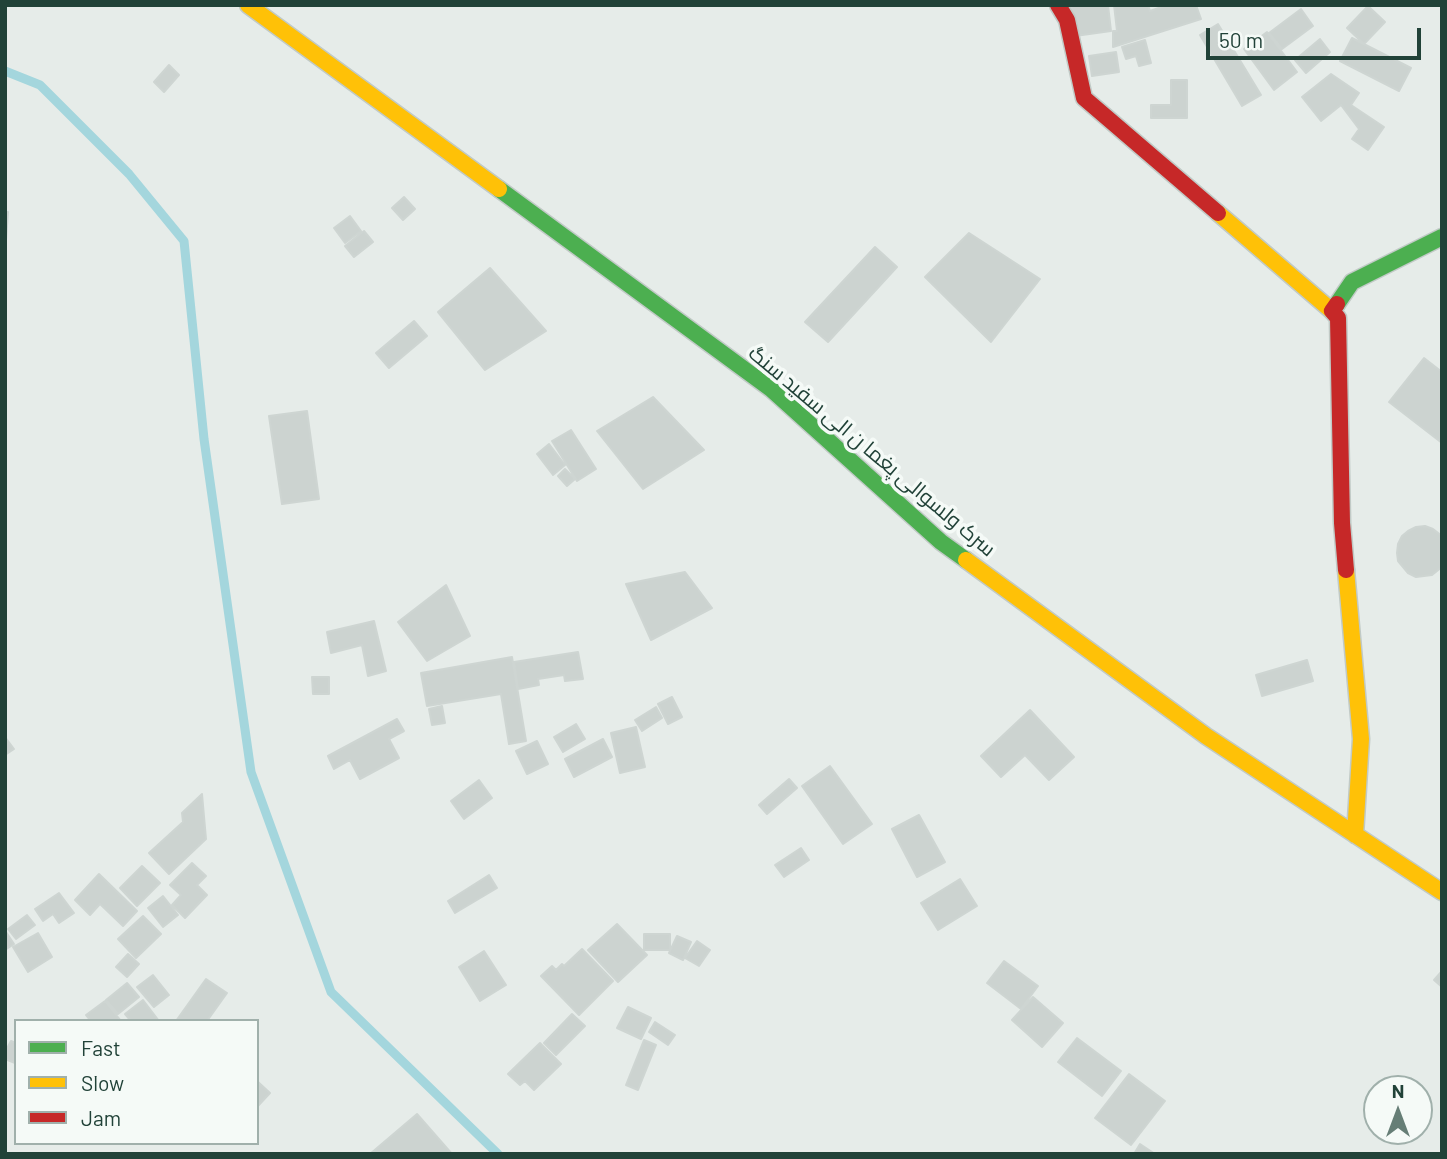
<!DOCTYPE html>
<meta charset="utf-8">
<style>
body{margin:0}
#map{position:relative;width:1447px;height:1159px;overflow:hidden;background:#e6ece9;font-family:Barlow,sans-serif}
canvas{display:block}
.frame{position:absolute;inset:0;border:7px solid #214238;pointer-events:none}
.legend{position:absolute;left:14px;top:1019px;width:245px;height:126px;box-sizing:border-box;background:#f5faf7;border:2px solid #a0b0ab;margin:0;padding:9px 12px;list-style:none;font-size:21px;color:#214238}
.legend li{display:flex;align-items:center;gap:14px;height:35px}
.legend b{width:35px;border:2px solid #a0b0ab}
.north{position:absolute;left:1363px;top:1075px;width:70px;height:70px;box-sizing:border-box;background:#f5faf7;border:2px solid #a0b0ab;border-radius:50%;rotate:0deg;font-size:19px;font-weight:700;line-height:28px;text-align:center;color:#214238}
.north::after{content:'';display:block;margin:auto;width:24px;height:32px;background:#667e76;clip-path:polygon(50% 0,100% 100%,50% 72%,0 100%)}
.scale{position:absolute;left:1206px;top:28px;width:215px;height:32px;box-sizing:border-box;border:4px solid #214238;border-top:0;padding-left:9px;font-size:21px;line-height:24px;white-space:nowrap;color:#214238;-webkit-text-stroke:5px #f5faf7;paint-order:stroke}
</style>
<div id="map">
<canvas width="1447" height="1159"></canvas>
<div class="frame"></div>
<ul class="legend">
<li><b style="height:9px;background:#4caf50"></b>Fast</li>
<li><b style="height:9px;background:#ffc107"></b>Slow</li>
<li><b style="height:9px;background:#c62828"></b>Jam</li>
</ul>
<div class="north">N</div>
<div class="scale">50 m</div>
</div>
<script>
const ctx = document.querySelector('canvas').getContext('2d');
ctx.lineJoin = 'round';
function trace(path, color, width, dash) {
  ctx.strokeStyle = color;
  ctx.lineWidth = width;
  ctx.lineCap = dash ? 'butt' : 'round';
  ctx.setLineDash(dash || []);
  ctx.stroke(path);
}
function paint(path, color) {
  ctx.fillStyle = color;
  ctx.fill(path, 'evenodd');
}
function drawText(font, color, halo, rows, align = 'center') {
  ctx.font = font + ' Barlow,Cairo,sans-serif';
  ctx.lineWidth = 7;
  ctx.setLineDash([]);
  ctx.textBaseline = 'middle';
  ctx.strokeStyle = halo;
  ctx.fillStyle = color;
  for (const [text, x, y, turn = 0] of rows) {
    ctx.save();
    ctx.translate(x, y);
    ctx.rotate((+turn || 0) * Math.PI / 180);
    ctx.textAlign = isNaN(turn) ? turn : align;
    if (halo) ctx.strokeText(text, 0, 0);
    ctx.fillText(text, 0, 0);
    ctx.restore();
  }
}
const stream = new Path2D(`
 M5,71L40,85L129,174L184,241L204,439L251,772L331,992L498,1154`);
const building = new Path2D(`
 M1071,5H1108L1111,31L1075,36Z
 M1114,5H1148L1150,11L1167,5H1196L1201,19L1113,47V31H1117Z
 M1368,6L1385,22L1364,44L1347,28Z
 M1301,9L1313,26L1282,49L1269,33Z
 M1218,24L1261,95L1242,106L1200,35Z
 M1267,32L1297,72L1274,90L1244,49Z
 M1352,38L1411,68L1399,91L1340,61Z
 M1320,39L1330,52L1306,73L1295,60Z
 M1145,40L1151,63L1139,66L1136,56L1126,59L1122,47Z
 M1116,52L1119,72L1092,76L1089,56Z
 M169,65L179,75L164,92L154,82Z
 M1331,74L1359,93L1351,105L1384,127L1368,150L1352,139L1359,129L1341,105L1321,121L1302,97Z
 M1171,80H1187V118H1151V105H1171Z
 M404,197L415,209L403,220L392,208Z
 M5,212H8L6,240H5Z
 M350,216L361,231L345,243L334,228Z
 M364,231L373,242L354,257L345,246Z
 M969,233L1040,279L991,342L925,277Z
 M875,247L897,267L828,342L805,322Z
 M490,268L546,331L485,370L438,312Z
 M414,321L427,336L389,368L376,353Z
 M1424,358L1442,372V443L1389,402Z
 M653,397L704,450L643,489L597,431Z
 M307,411L319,499L282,504L269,416Z
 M571,430L596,469L577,481L552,441Z
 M549,444L565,465L553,475L537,454Z
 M565,469L575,479L567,486L558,476Z
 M1425,526L1433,529L1442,536V567L1432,575L1416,577L1408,573L1398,561L1397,553L1398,544L1402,536L1408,531L1416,527Z
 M685,572L712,608L651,640L626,584Z
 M446,585L470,636L427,661L398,622Z
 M374,621L386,671L368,676L362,645L331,653L327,632Z
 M578,652L583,679L565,681L564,675L538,679L539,685L518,689L514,662Z
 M512,657L526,741L509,744L501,694L427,706L421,673Z
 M1307,660L1313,681L1262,696L1256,675Z
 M312,677H329V694H313Z
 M672,697L682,717L668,724L658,704Z
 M442,706L445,723L432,725L429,709Z
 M656,707L662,718L642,731L635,720Z
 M1030,710L1074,757L1049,780L1025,755L1001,777L981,756Z
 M397,719L404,731L389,739L399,758L360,779L350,760L334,769L328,756Z
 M576,724L585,739L563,752L554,737Z
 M636,727L645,767L620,773L611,733Z
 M5,737L14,749L5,755Z
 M603,739L612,757L574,777L565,759Z
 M537,741L548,764L527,774L516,751Z
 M830,766L872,824L843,844L802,786Z
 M789,779L797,788L767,814L759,805Z
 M479,780L492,798L464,819L451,801Z
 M202,794L206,839L169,874L149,853L183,822L182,813Z
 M919,815L945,862L917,877L892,829Z
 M801,848L809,860L784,877L775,865Z
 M192,863L206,876L197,885L207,895L185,918L172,905L181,895L170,885Z
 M142,866L160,883L137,906L120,888Z
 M99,874L137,911L123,926L100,904L90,915L75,900Z
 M489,875L497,888L455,913L448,901Z
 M960,879L977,906L938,930L921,903Z
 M59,893L74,913L59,923L53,914L43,921L35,909Z
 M163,896L178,915L163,927L148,908Z
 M27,915L35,925L16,939L8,929Z
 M143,916L161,934L136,958L118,939Z
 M617,924L647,955L618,982L588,950Z
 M6,932L14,944L5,950V933Z
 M38,933L52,957L28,972L13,947Z
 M644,934H670V950H644Z
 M677,936L691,942L683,960L669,953Z
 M697,941L710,950L699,966L685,958Z
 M582,949L613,981L579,1015L541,976L552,966L556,970L562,964L564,966Z
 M484,951L506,985L480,1001L459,967Z
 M128,954L139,964L127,977L116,967Z
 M1004,961L1038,986L1021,1009L987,983Z
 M1442,971V987L1434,980Z
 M153,975L169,995L154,1007L137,987Z
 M206,979L227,993L207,1021H176Z
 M127,983L139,997L118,1014L106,1000Z
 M1033,997L1063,1023L1042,1047L1012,1020Z
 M143,1000L159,1021H131L125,1014Z
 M105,1001L121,1021H91L86,1015Z
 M628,1007L651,1018L641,1039L617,1028Z
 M572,1014L585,1026L556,1055L544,1043Z
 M655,1022L675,1035L668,1045L649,1032Z
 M1077,1038L1121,1071L1102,1096L1058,1062Z
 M644,1040L656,1045L638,1090L626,1085Z
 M11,1041L16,1043L15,1063L5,1059V1052Z
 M540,1043L561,1064L534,1090L525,1081L520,1085L508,1074Z
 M1129,1074L1165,1101L1131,1145L1095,1118Z
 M257,1081L270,1093L257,1107Z
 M417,1114L452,1154H370Z
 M1140,1144L1155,1154H1134Z`);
const fast = new Path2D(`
 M499,189L771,389L941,542L966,560
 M1337,304L1352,282L1442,237`);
const slow = new Path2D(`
 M248,5L499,189
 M1218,213L1332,311
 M966,560L1206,736L1442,892
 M1346,570L1361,739L1355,835`);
const jam = new Path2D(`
 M1058,5L1067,20L1084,98L1218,213
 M1337,304L1332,311L1338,318L1342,523L1346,570`);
const streetNames = [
 ["سرک ولسوالی پغما ن الی سفید سنگ",872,451,40]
];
trace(stream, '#a4d6dd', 9);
paint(building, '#ccd3d0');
trace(building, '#ced5d2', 2);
trace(fast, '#c1cac6', 19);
trace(slow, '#c1cac6', 19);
trace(jam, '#c1cac6', 19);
trace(fast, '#4caf50', 16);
trace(slow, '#ffc107', 16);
trace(jam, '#c62828', 16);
drawText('21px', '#214238', '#f5faf7', streetNames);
</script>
